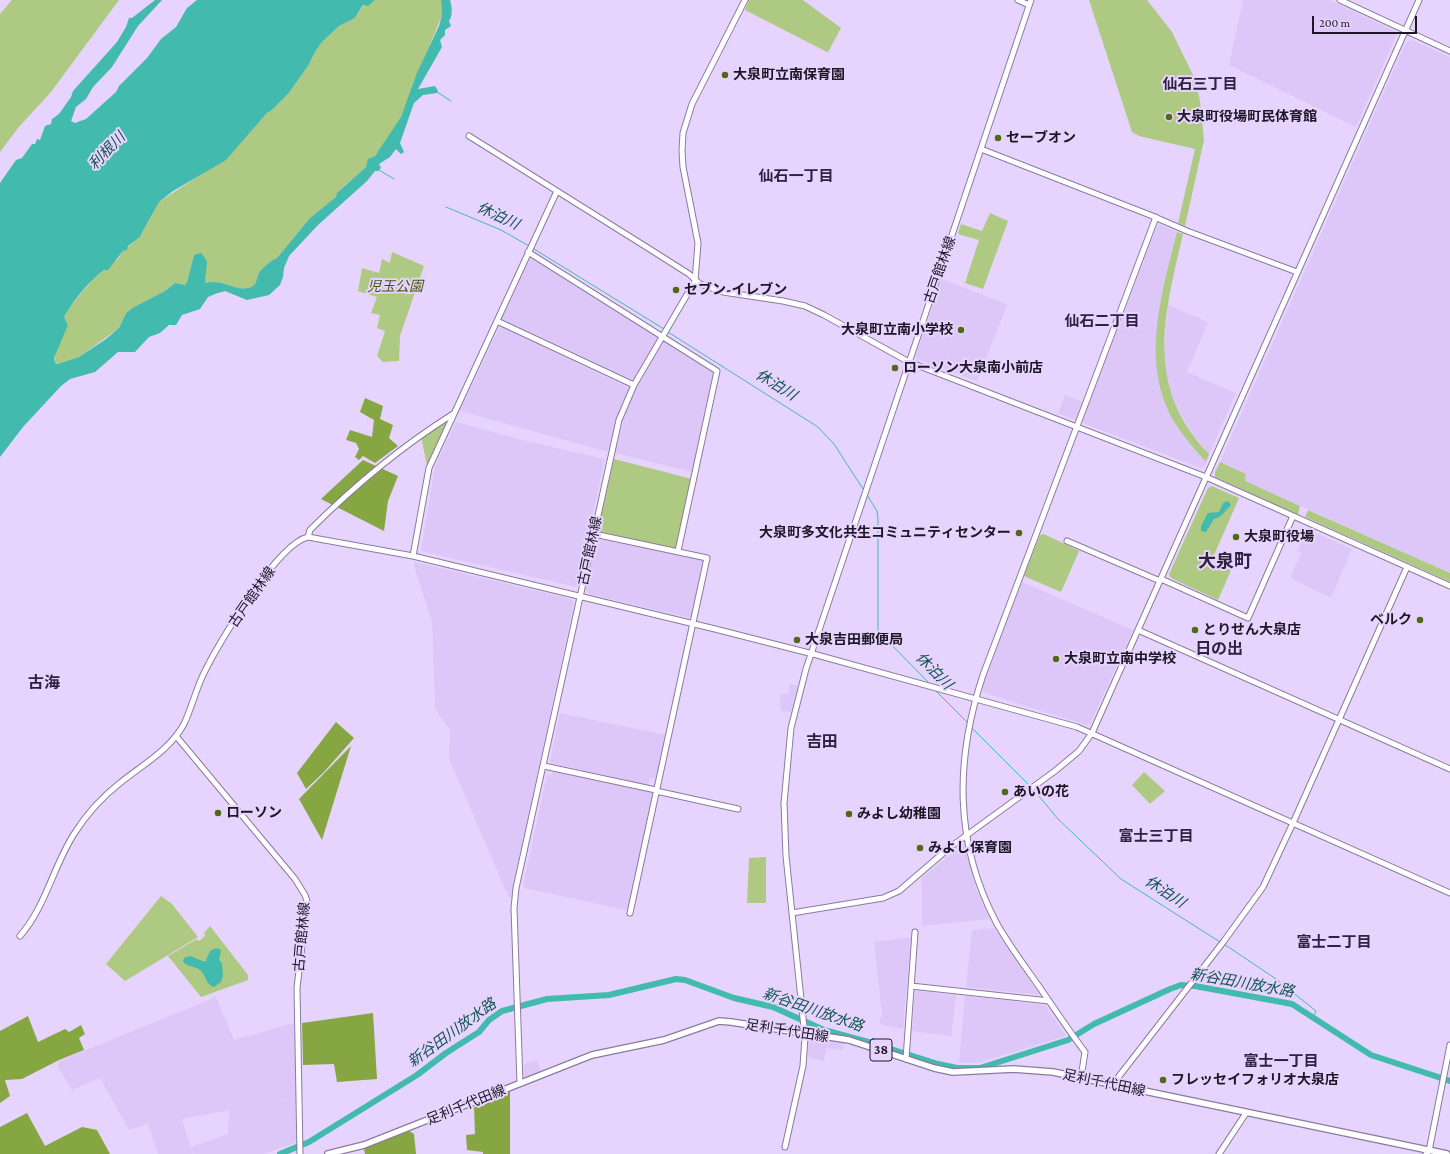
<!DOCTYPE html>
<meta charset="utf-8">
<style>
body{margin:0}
#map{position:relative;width:1450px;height:1154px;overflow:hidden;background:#e6d4fe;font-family:"Crimson Pro",serif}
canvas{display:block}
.scale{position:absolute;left:1312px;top:16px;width:105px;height:18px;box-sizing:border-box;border:2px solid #1d1625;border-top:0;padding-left:5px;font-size:12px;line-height:14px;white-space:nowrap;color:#1d1625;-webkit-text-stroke:3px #e6d4fe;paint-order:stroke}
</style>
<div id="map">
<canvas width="1450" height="1154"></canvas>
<div class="scale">200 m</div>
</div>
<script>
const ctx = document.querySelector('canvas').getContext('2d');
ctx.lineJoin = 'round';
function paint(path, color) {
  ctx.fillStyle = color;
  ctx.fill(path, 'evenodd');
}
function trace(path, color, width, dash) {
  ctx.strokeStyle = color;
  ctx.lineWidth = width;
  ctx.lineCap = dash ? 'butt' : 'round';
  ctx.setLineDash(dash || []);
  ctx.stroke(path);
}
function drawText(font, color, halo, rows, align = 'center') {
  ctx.font = font + ' "Crimson Pro","Noto Sans JP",serif';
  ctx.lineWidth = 4;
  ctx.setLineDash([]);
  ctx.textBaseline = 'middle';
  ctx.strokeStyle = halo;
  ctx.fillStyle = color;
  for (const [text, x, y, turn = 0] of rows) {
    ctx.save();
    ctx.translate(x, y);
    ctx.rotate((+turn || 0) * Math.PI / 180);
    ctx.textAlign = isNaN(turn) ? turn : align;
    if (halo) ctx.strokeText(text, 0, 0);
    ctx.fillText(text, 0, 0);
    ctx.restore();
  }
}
const built = new Path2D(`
 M1243,0H1329L1395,31L1396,36L1356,127L1229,65Z
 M1412,40L1450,57V573L1245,481L1246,474L1220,462L1406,42Z
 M1158,224L1177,232L1159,313L1156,352L1159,382L1167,408L1175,423L1182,434L1206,462L1204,467L1201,468L1085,424L1083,420Z
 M530,258L659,338L633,380L502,319Z
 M942,279L1006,304L1007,306L977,381L917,359L916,355Z
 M1168,305L1208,322L1187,372L1236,393L1209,454L1193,434L1184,419L1175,403L1169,386L1164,362Z
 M500,326L629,388L621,405L608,452L460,411Z
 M664,341L713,373L692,472L615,453L626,410L637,387Z
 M1065,395L1082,402L1076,420L1058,413Z
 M456,422L526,441L605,459L576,587L421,551L435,466Z
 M1307,529L1352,549L1332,596L1329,597L1290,578L1301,553L1297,551Z
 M597,539L704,559L692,617L690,618L589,594L586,590Z
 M415,562L571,599L574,603L511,897L509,898L449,758L450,730L435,709L432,621L414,566Z
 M1022,582L1133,630L1090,724L1086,725L985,693L982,688Z
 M789,684L798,686L791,712L781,711L780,694H788Z
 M560,713L666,735L656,779L650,777L648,785L551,763L550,761Z
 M553,771L651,792L653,795L628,909L626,910L524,888L523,885L547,775L551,776Z
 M964,843L976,889L990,919L922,926V878Z
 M994,928L1040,995L966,987L972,930Z
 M911,937L903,1029L879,1024L882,1014L874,942Z
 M915,991L956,995L951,1036L912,1031Z
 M965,996L1045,1005L1066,1036L978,1063H959Z
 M216,997L234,1040L294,1023L296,1058V1097L260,1104L298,1097L297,1142L265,1154H194L191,1147L228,1134L229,1110L182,1119L193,1154H158L148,1124L129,1130L100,1078L72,1090L58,1067L60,1061Z
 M811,1038L844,1043L843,1050L826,1048L824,1061L808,1057V1040Z
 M537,1060L541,1073L528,1078L524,1076V1064Z`);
const green = new Path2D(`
 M12,0H119L51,92L18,128L0,152V14Z
 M375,0H441L442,15L401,117L386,141L375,156L369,159L366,167L340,190L336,197L310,218L277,258C271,260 264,267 260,271C256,277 258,284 251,287C236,293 222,278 205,283L204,282L206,276L194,255L187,282L185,285L175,283L165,291L134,307L126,313L119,328L79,357L61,364L55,363C53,354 62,332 68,325L64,317L68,309L94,278L118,259L123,251L139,238L159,202L229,156L267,113L272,110L288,94L308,66L315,52L322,42L339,26L355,18L364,5Z
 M749,0H803L841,28L828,52H827L745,10Z
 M1089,0H1147L1172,32L1195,79L1200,101L1204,140L1185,226L1178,223L1195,149L1139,136L1132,132Z
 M990,213L1008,221L983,289L965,283L979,240L958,234L961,224L982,231Z
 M1177,232L1183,234C1164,316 1144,386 1209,454L1206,462C1191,445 1176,429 1167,408C1143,352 1163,288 1177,232Z
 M392,252L424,266L400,336L399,361L383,362L377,356L385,331L377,328L380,315L371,313L377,297L358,291L362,268L379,273L382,259L390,263Z
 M452,417L427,465L421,437Z
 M614,459L692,479L676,549L598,531Z
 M1220,462L1246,474L1245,481L1300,506L1298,515L1215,477V472Z
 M1212,486L1239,498L1211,562L1231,570L1218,600L1171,578L1169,574L1208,488Z
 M1308,510L1450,573V582L1305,517Z
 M1044,534L1079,551L1061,592L1024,576L1040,535Z
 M1144,772L1165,791L1150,804L1132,785Z
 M766,857V903H747L749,858Z
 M161,896L172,904L198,937L125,981L106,964Z
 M210,926L248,975V980L201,997L168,956L197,939L199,941L205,936L204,933Z`);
const forest = new Path2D(`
 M365,398L383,406L380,419L393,425L389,438L398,446L375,463L363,456L359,460L355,457L359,449L356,443L346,440L350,430L372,437L374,420L360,412Z
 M363,460L398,476L388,501L384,531L321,499Z
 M336,722L354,738L324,772L306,789L297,773Z
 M351,746L326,827L322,840L299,799Z
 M373,1013L377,1079L337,1082L334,1064L303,1065L302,1023Z
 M28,1016L38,1042L65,1029L69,1032L81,1025L85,1034L79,1038L84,1050L59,1060L22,1079L5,1080L10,1096L0,1103V1031Z
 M510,1088V1154H483V1152L467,1150L466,1135L475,1134L474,1106Z
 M27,1113L45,1146L82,1127L97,1130L110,1154H0V1127Z
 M409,1131L414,1134L416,1154H365L364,1149L367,1147Z`);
const water = new Path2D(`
 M155,0H162L138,26L112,67L93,87L86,99L76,107L71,121L75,123L86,119L116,92L119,86L147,58L161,39L176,27L187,8L197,0H375L368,6L363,5L355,18L339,26L322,42L315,52L308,66L288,94L272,110L267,113L226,160L173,191L159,202L139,238L128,246L127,250L123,251L108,270H104C90,280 72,302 64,317L68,325L54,358L55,363L58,364L79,357L106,339L119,328L126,313L134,307L165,291L175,283L185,285L187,282L194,255L201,253L207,261L205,283C223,278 237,293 251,287C258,284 256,277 260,271C264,267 271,260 277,258L310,218L336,197L337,193L366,167L368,159L375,156L401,117L417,73L439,26L442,15L441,0H450C452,6 453,16 449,21L451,26L445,30V35L440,40L442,47L418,89L435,86L438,91L437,93L423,95L414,103L400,143L404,152L401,154L396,149L390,157L379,164L381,168L378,171H375L367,181L318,225L289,256L284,268L283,277L280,285L269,295L247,300L225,291L215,294L208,297L200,309L182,315L176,325H169L160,333L149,337L135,352H118L95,372L70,379L61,386L23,427L0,457V183L16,160L22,158L32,144H35L37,139L40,140L45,126L51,124L52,119L59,114L71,97L73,91L117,42L126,27L129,18H132Z
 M1228,501L1231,505L1221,516L1214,519L1206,532L1201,531V526L1208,513L1219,512L1223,503Z
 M216,948L221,950L219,960L222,963L223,975L221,982L214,987C206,985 206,975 200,970C195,966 187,967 183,961L184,958L190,956L205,962L210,951Z`);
const stream = new Path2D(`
 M437,92L451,101
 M379,170L394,179
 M446,207L501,230L529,246
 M534,249L664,329
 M668,332L818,427L834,444L863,489
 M867,495L877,511L878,519V631L930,684
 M936,691L968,723
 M971,727L1031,787
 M1033,789L1058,819L1121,879L1220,942
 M1224,944L1276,979L1316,1011L1313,1018`);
const river = new Path2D(`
 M280,1154L309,1142L417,1075L446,1053L479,1032L489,1020L502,1011L547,999L609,995L676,979L685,980L734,998L773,1007L824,1030L872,1043L938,1064L957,1068H980L1068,1040L1094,1024L1170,989L1181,985L1195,986L1292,1004L1371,1055L1450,1081`);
const secondary = new Path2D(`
 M1018,0L1029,5
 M1340,0L1450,51
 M469,136L648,248L689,274L700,284L723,292L783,301L805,306L824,315L909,362L1206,477L1450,586
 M981,149L1150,215L1187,231L1297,272
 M528,252L717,371L678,551
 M497,321L634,385
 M594,534L707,558L630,913
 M308,537L310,530C355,485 399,448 453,414
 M1067,541L1160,581
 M413,556L429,468L557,191
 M1161,579L1248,618L1293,516
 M1138,630L1450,769
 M176,736L295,879L305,895L307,901L297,988L300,1154
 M544,766L656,790
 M656,791L738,809
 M792,913L883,898L899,891L949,848L1055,771L1079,751L1092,733L1419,0
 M20,936C46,906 53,867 74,834C86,815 102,797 120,783C142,765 170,750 184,724C192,707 196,689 204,673C218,644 277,544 308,537L413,556L715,629L817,655L1077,727L1450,893
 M911,986L1049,1001
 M906,1059L915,932
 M1081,1078L1085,1052C1069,1031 1054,1008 1038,985C1024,965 1008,944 996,922C954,842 955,760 983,675L1156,217
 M520,1083L514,908L516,888L619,420L634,385L695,281L698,243L683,167L682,151L683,133L692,104L745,0
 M1113,1084L1224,941L1263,887L1293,823L1407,567
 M785,1147L803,1066L805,1037L786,856L784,803L791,728L806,669L1031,0
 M1219,1154L1246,1113
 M1426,1154L1429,1151L1450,1045`);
const primary = new Path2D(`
 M328,1154L364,1145L592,1055L664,1040L719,1021L731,1022L849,1040L934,1068L953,1072L1014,1069L1053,1072L1447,1154`);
const markers = [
 [725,75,4,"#506817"],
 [1169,117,4,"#506817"],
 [998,138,4,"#506817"],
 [676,290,4,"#506817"],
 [961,330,4,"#506817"],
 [895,368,4,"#506817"],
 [1019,533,4,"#506817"],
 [1236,537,4,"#506817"],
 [1420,620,4,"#506817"],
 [1195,630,4,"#506817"],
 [797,640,4,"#506817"],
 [1056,659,4,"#506817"],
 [1005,792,4,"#506817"],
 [218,813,4,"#506817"],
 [849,814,4,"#506817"],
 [920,848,4,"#506817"],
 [1163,1080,4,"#506817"]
];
const shields = [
 [881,1050,22]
];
const shieldNames = [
 ["38",881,1050]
];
const poiNames = [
 ["大泉町立南保育園",733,75],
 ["大泉町役場町民体育館",1177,117],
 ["セーブオン",1006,138],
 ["セブン-イレブン",684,290],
 ["大泉町立南小学校",953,330,"right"],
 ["ローソン大泉南小前店",903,368],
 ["大泉町多文化共生コミュニティセンター",1011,533,"right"],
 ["大泉町役場",1244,537],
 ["ベルク",1412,620,"right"],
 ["とりせん大泉店",1203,630],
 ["大泉吉田郵便局",805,640],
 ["大泉町立南中学校",1064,659],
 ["あいの花",1013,792],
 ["ローソン",226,813],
 ["みよし幼稚園",857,814],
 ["みよし保育園",928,848],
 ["フレッセイフォリオ大泉店",1171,1080]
];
const streetNames = [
 ["古戸館林線",940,270,-71],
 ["古戸館林線",590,551,-78],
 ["古戸館林線",252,597,-55],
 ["古戸館林線",302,937,-85],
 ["足利千代田線",787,1031,9],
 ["足利千代田線",1104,1083,12],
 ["足利千代田線",466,1105,-22]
];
const parkNames = [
 ["児玉公園",395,287]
];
const neighbourhoodNames = [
 ["仙石三丁目",1200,84],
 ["仙石一丁目",796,176],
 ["仙石二丁目",1102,321],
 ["富士三丁目",1156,836],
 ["富士二丁目",1334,942],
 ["富士一丁目",1281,1061]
];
const waterNames = [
 ["利根川",107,151,-46],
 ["休泊川",498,216,25],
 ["休泊川",776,385,32],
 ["休泊川",934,671,45],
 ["休泊川",1165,892,33],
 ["新谷田川放水路",1242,983,10],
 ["新谷田川放水路",813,1010,19],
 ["新谷田川放水路",452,1033,-36]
];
const quarterNames = [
 ["日の出",1219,649],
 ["古海",44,683],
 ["吉田",822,742]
];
const districtNames = [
 ["大泉町",1225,561]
];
paint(built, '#dcc7f8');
paint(green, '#aec981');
paint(forest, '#85a640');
paint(water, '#42baad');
trace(stream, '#42baad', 1);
trace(river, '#42baad', 6);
trace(secondary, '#8b7aa0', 7);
trace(primary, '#8b7aa0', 8);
trace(secondary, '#fff', 5);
trace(primary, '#fff', 5.5);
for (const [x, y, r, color] of markers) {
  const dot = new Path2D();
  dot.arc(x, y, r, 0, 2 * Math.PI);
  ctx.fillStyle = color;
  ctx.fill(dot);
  trace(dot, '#e6d4fe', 1.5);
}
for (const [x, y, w] of shields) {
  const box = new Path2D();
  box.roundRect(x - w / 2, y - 11, w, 22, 3);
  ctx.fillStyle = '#e6d4fe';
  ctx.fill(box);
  trace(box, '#1d1625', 1);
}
drawText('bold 13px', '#1d1625', null, shieldNames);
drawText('bold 14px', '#1d1625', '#e6d4fe', poiNames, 'left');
drawText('14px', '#1d1625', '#e6d4fe', streetNames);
drawText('italic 14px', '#42570d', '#e6d4fe', parkNames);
drawText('bold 15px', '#302141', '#e6d4fe', neighbourhoodNames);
drawText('italic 15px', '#12564f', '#e6d4fe', waterNames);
drawText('bold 16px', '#302141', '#e6d4fe', quarterNames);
drawText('bold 18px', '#302141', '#e6d4fe', districtNames);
</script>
